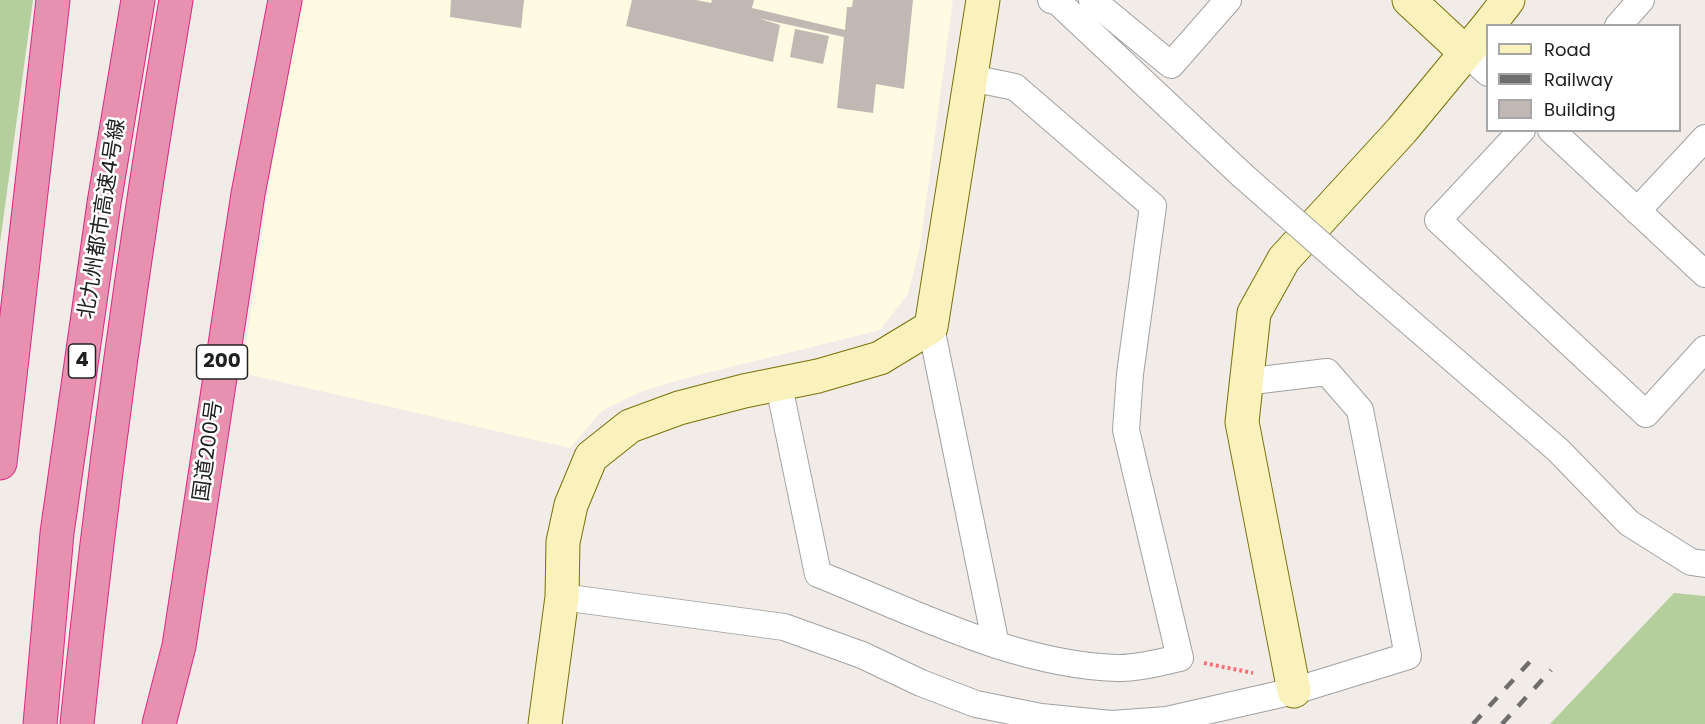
<!DOCTYPE html>
<meta charset="utf-8">
<style>
body{margin:0}
#map{position:relative;width:1705px;height:724px;overflow:hidden;background:#f1ece7;font-family:Poppins,sans-serif}
canvas{display:block}
.legend{position:absolute;left:1486px;top:24px;width:195px;height:108px;box-sizing:border-box;background:#fff;border:2px solid #a6a6a6;margin:0;padding:8px 10px;list-style:none;font-size:18px;color:#202020}
.legend li{display:flex;align-items:center;gap:12px;height:30px}
.legend b{width:30px;border:2px solid #a6a6a6}
</style>
<div id="map">
<canvas width="1705" height="724"></canvas>
<ul class="legend">
<li><b style="height:8px;background:#f9f2bd"></b>Road</li>
<li><b style="height:8px;background:#6e6e6e"></b>Railway</li>
<li><b style="height:16px;background:#c1b7b3"></b>Building</li>
</ul>
</div>
<script>
const ctx = document.querySelector('canvas').getContext('2d');
ctx.lineJoin = 'round';
function paint(path, color) {
  ctx.fillStyle = color;
  ctx.fill(path, 'evenodd');
}
function trace(path, color, width, dash) {
  ctx.strokeStyle = color;
  ctx.lineWidth = width;
  ctx.lineCap = dash ? 'butt' : 'round';
  ctx.setLineDash(dash || []);
  ctx.stroke(path);
}
function drawText(font, color, halo, rows, align = 'center') {
  ctx.font = font + ' Poppins,"Noto Sans JP",sans-serif';
  ctx.lineWidth = 5;
  ctx.setLineDash([]);
  ctx.textBaseline = 'middle';
  ctx.strokeStyle = halo;
  ctx.fillStyle = color;
  for (const [text, x, y, turn = 0] of rows) {
    ctx.save();
    ctx.translate(x, y);
    ctx.rotate((+turn || 0) * Math.PI / 180);
    ctx.textAlign = isNaN(turn) ? turn : align;
    if (halo) ctx.strokeText(text, 0, 0);
    ctx.fillText(text, 0, 0);
    ctx.restore();
  }
}
const education = new Path2D(`
 M304,0H953L920,247L908,294L880,330L679,380L640,392L602,411L570,448L242,373L280,109Z`);
const forest = new Path2D(`
 M0,0H33L0,243Z
 M1674,593L1705,596V724H1550Z`);
const building = new Path2D(`
 M451,0H524L521,28L450,17Z
 M632,0H696L711,3L712,0H754L752,8L845,30L847,7H852L853,0H913L904,89L876,84L873,113L837,108L844,37L758,18L780,25L773,62L626,26Z
 M795,29L829,36L823,64L790,57Z`);
const path = new Path2D(`
 M1204,663L1253,673`);
const street = new Path2D(`
 M1051,0L1058,2L1242,175
 M1092,0L1171,65L1228,0
 M1618,26L1641,0
 M1466,53L1488,73
 M1522,130L1438,220L1646,414L1705,349
 M1551,130L1705,274
 M1637,211L1705,138
 M1367,285L1558,450L1629,523L1691,562L1705,564
 M931,327L996,645
 M779,386L818,574C911,611 1015,665 1117,668C1137,669 1160,662 1180,658L1126,430L1130,374L1153,206L1015,87L971,78
 M562,597L784,627L862,655L921,683L976,704L1041,717L1111,724
 M1112,724L1167,720L1294,691L1408,656L1360,410L1327,372L1244,382`);
const secondary = new Path2D(`
 M1409,0L1466,53
 M1488,26L1508,0
 M1294,691L1242,422L1254,313L1284,259L1402,130L1488,26
 M545,724L562,597L563,542L571,505L591,457L630,426L679,408L744,391L818,376L880,358L931,327L983,0`);
const highway = new Path2D(`
 M0,463L53,0
 M40,724L57,533L104,203L138,0
 M77,724C102,481 135,241 176,0
 M159,724L179,646L248,194L285,0`);
const rail = new Path2D(`
 M1473,724L1535,656
 M1502,724L1551,670`);
const streetBridge = new Path2D(`
 M1242,175L1367,285`);
const shields = [
 [82,361,27],
 [222,362,51]
];
const shieldNames = [
 ["4",82,361],
 ["200",222,362]
];
const streetNames = [
 ["北九州都市高速4号線",103,219,-81],
 ["国道200号",209,451,-82]
];
paint(education, '#fffae2');
paint(forest, '#b4cf9c');
paint(building, '#c1b7b3');
trace(street, '#a1a1a1', 28);
trace(secondary, '#797106', 35);
trace(highway, '#da2984', 35);
trace(path, '#f9707a', 4, [3, 3]);
trace(street, '#fff', 26);
trace(secondary, '#f9f2bd', 33);
trace(highway, '#e790af', 33);
trace(rail, '#6e6e6e', 4.5, [12, 12]);
trace(streetBridge, '#a1a1a1', 28, []);
trace(streetBridge, '#fff', 26);
for (const [x, y, w] of shields) {
  const box = new Path2D();
  box.roundRect(x - w / 2, y - 17, w, 34, 4.5);
  ctx.fillStyle = '#fff';
  ctx.fill(box);
  trace(box, '#202020', 1.5);
}
drawText('bold 20px', '#202020', null, shieldNames);
drawText('21px', '#202020', '#fff', streetNames);
</script>
